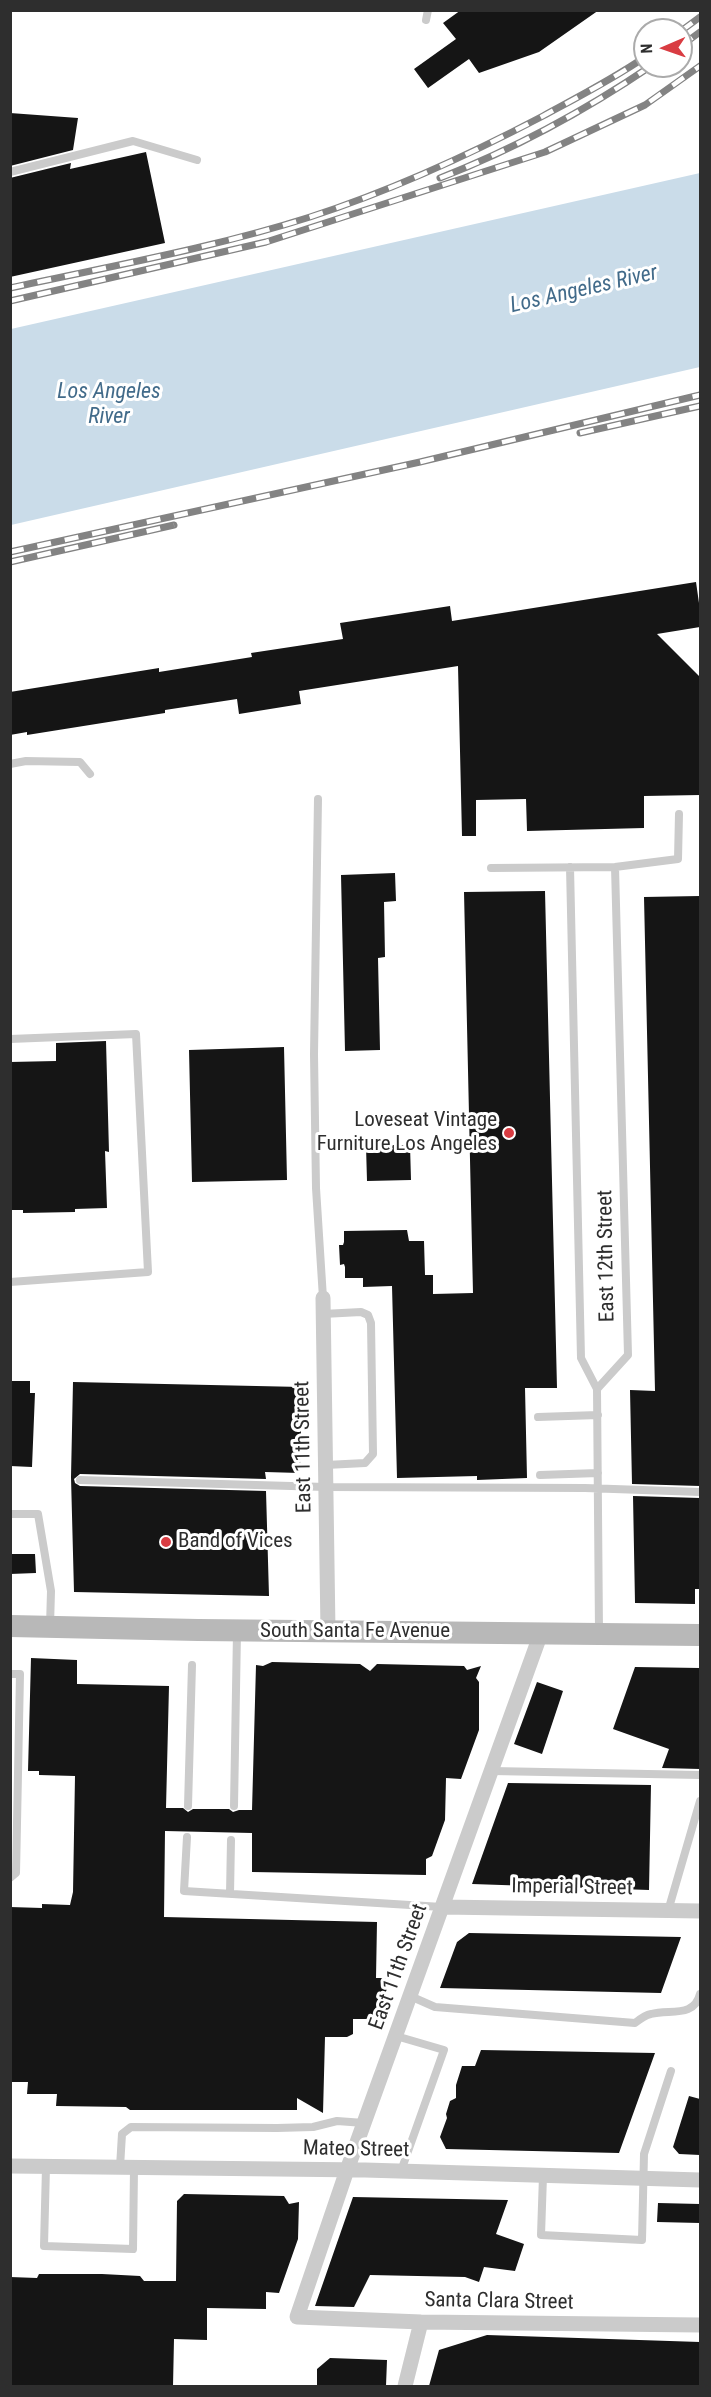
<!DOCTYPE html>
<style>
body{margin:0}
#map{position:relative;width:711px;height:2397px;overflow:hidden;background:#fff;font-family:"Roboto Condensed",sans-serif}
canvas{display:block}
.frame{position:absolute;inset:0;border:12px solid #2e2e2e;pointer-events:none}
.north{position:absolute;left:633px;top:18px;width:60px;height:60px;box-sizing:border-box;background:#fff;border:2px solid #ababab;border-radius:50%;rotate:268deg;font-size:16px;font-weight:700;line-height:24px;text-align:center;color:#2e2e2e}
.north::after{content:'';display:block;margin:auto;width:21px;height:27px;background:#d93c42;clip-path:polygon(50% 0,100% 100%,50% 72%,0 100%)}
</style>
<div id="map">
<canvas width="711" height="2397"></canvas>
<div class="frame"></div>
<div class="north">N</div>
</div>
<script>
const ctx = document.querySelector('canvas').getContext('2d');
ctx.lineJoin = 'round';
function paint(path, color) {
  ctx.fillStyle = color;
  ctx.fill(path, 'evenodd');
}
function trace(path, color, width, dash) {
  ctx.strokeStyle = color;
  ctx.lineWidth = width;
  ctx.lineCap = dash ? 'butt' : 'round';
  ctx.setLineDash(dash || []);
  ctx.stroke(path);
}
function drawText(font, color, halo, rows, align = 'center') {
  ctx.font = font + ' "Roboto Condensed",sans-serif';
  ctx.lineWidth = 6;
  ctx.setLineDash([]);
  ctx.textBaseline = 'middle';
  ctx.strokeStyle = halo;
  ctx.fillStyle = color;
  for (const [text, x, y, turn = 0] of rows) {
    ctx.save();
    ctx.translate(x, y);
    ctx.rotate((+turn || 0) * Math.PI / 180);
    ctx.textAlign = isNaN(turn) ? turn : align;
    if (halo) ctx.strokeText(text, 0, 0);
    ctx.fillText(text, 0, 0);
    ctx.restore();
  }
}
const water = new Path2D(`
 M700,173V367L11,525V329Z`);
const building = new Path2D(`
 M461,10H599L539,52L479,73L469,59L428,88L414,69L456,39L443,23Z
 M10,113L78,118L73,150L10,166Z
 M146,152L165,243L10,277V178L71,163L70,169Z
 M696,582L700,610V627L657,634L700,677V795L644,796V828L527,831L526,799L476,800V836H462L458,666L299,691L301,704L239,714L237,699L165,710V713L27,735V732L10,735V692L159,668V672L252,657L251,653L343,639L340,623L450,606L452,621Z
 M395,873L396,901L384,902L385,957L378,958L380,1050L345,1051L341,875Z
 M545,891L557,1388H525L527,1478L477,1480V1476L397,1478L392,1286L363,1287V1278H345V1267L344,1264L340,1265L339,1245H343L344,1242V1231L407,1230L409,1241H424L425,1275H433V1294L473,1293L464,892Z
 M700,896V1486L632,1484L630,1390L655,1391L644,897Z
 M106,1041L109,1152L105,1151L107,1208L75,1209V1212L23,1213V1210H10V1062L56,1061V1043Z
 M284,1047L287,1180L192,1182L189,1050Z
 M390,1138V1145H410L411,1180L367,1181L366,1146H374V1139Z
 M11,1381H30V1393H35L32,1467L10,1466Z
 M73,1382L302,1387L300,1473L265,1472L266,1479L80,1474L74,1479L75,1483L80,1486L266,1491L269,1596L74,1592L71,1477Z
 M633,1496L700,1498V1589H695V1604L635,1603Z
 M10,1554H35L36,1573L10,1574Z
 M31,1658L77,1660V1684L169,1686L166,1808H183L188,1812L193,1809H229L233,1812L239,1810H252L256,1665L263,1666L272,1662L360,1664L370,1671L377,1664L464,1666L467,1670L481,1666L476,1678L479,1682V1730L461,1779L446,1778L445,1820L432,1856L426,1859V1875L252,1872V1833L165,1831L164,1917L377,1922L376,1978H391L381,2005L376,2010V2019H353V2034L347,2037H325L323,2113L297,2098V2110H130L126,2107L56,2106L57,2094H27L28,2082H10V1907L42,1908V1904L70,1905L73,1892L75,1776L39,1775V1771H28Z
 M635,1667L700,1668V1769L662,1768L669,1749L613,1729Z
 M537,1682L563,1691L542,1754L514,1744Z
 M508,1783L651,1785L649,1890L472,1884Z
 M469,1933L681,1937L661,1993L440,1988L457,1942Z
 M481,2050L655,2053L619,2153L446,2149L440,2137L447,2118L446,2114L450,2101L456,2098V2085L462,2066H475Z
 M689,2096L700,2099V2155L679,2154L673,2147Z
 M184,2194L284,2196L289,2204L299,2202L298,2239L279,2293L266,2292V2309L207,2308V2340L174,2339L173,2386H10V2277L37,2278L39,2274H102L140,2276L144,2281H176L177,2201Z
 M353,2197L508,2200L496,2234L524,2244L515,2271L484,2267L479,2282L465,2277L370,2275L354,2307L315,2306Z
 M658,2203L700,2204V2223L657,2222Z
 M487,2335L700,2342V2386H429L439,2350Z
 M330,2358L387,2360L386,2386H317V2369Z`);
const service = new Path2D(`
 M426,20L428,10
 M10,172L133,141L197,160
 M10,764L26,761L80,762L90,774
 M318,799L314,1054L316,1188L323,1298
 M570,867L581,1358L597,1389
 M491,868L615,867L678,859L679,814
 M10,1039L136,1034L148,1272L10,1282
 M323,1314L361,1312L368,1315L371,1323L373,1454L365,1463L326,1465
 M538,1417L598,1415
 M540,1475L598,1473
 M80,1480L326,1487L585,1488L700,1492
 M10,1514H38L51,1591L50,1626
 M599,1632L597,1389L628,1355L615,867
 M10,1674H20L16,1873L10,1878
 M492,1771L700,1775
 M188,1806L192,1665
 M234,1806L237,1632
 M187,1837L184,1891L442,1907
 M230,1894L231,1840
 M668,1911L700,1801
 M410,1996L435,2007L635,2023C640,2019 645,2015 651,2014C670,2009 694,2018 700,1994
 M396,2036L444,2050L401,2171
 M46,2167L44,2246L133,2249L134,2168
 M120,2167L122,2134L131,2127L277,2128L313,2127L337,2121L364,2123
 M543,2176L541,2235L642,2240L644,2154L671,2071`);
const minor = new Path2D(`
 M323,1298L328,1631
 M541,1633L347,2170L297,2317L421,2322L700,2325
 M443,1907L700,1911
 M10,2166L365,2170L700,2180
 M405,2386L421,2322`);
const secondary = new Path2D(`
 M10,1626L198,1630L700,1635`);
const rail = new Path2D(`
 M681,31L700,17
 M681,46L700,32
 M440,178C514,149 586,110 651,66
 M10,288C111,266 213,248 310,217C390,191 469,155 543,116C578,97 613,79 645,57
 M10,301L266,242L545,152L645,105L700,66
 M580,433L700,406
 M10,552L420,462L700,395
 M10,562L174,525`);
const markers = [
 [509,1133,6,"#d93c42"],
 [166,1542,6,"#d93c42"]
];
const poiNames = [
 ["Loveseat Vintage",497,1121],
 ["Furniture Los Angeles",497,1145],
 ["Band of Vices",178,1542,"left"]
];
const streetNames = [
 ["East 12th Street",607,1256,-91],
 ["East 11th Street",304,1447,-91],
 ["South Santa Fe Avenue",355,1632],
 ["Imperial Street",572,1888,1],
 ["East 11th Street",399,1967,-70],
 ["Mateo Street",356,2150,1],
 ["Santa Clara Street",499,2302,1]
];
const waterNames = [
 ["Los Angeles River",584,290,-13],
 ["Los Angeles",109,392],
 ["River",109,417]
];
paint(water, '#cadce9');
paint(building, '#151515');
trace(service, '#cbcbcb', 8);
trace(minor, '#cbcbcb', 15);
trace(secondary, '#b8b8b8', 22);
trace(rail, '#838383', 7);
trace(rail, '#fff', 4.5, [14]);
for (const [x, y, r, color] of markers) {
  const dot = new Path2D();
  dot.arc(x, y, r, 0, 2 * Math.PI);
  ctx.fillStyle = color;
  ctx.fill(dot);
  trace(dot, '#fff', 2);
}
drawText('21px', '#2e2e2e', '#fff', poiNames, 'right');
drawText('21px', '#2e2e2e', '#fff', streetNames);
drawText('italic 22px', '#426b8a', '#fff', waterNames);
</script>
